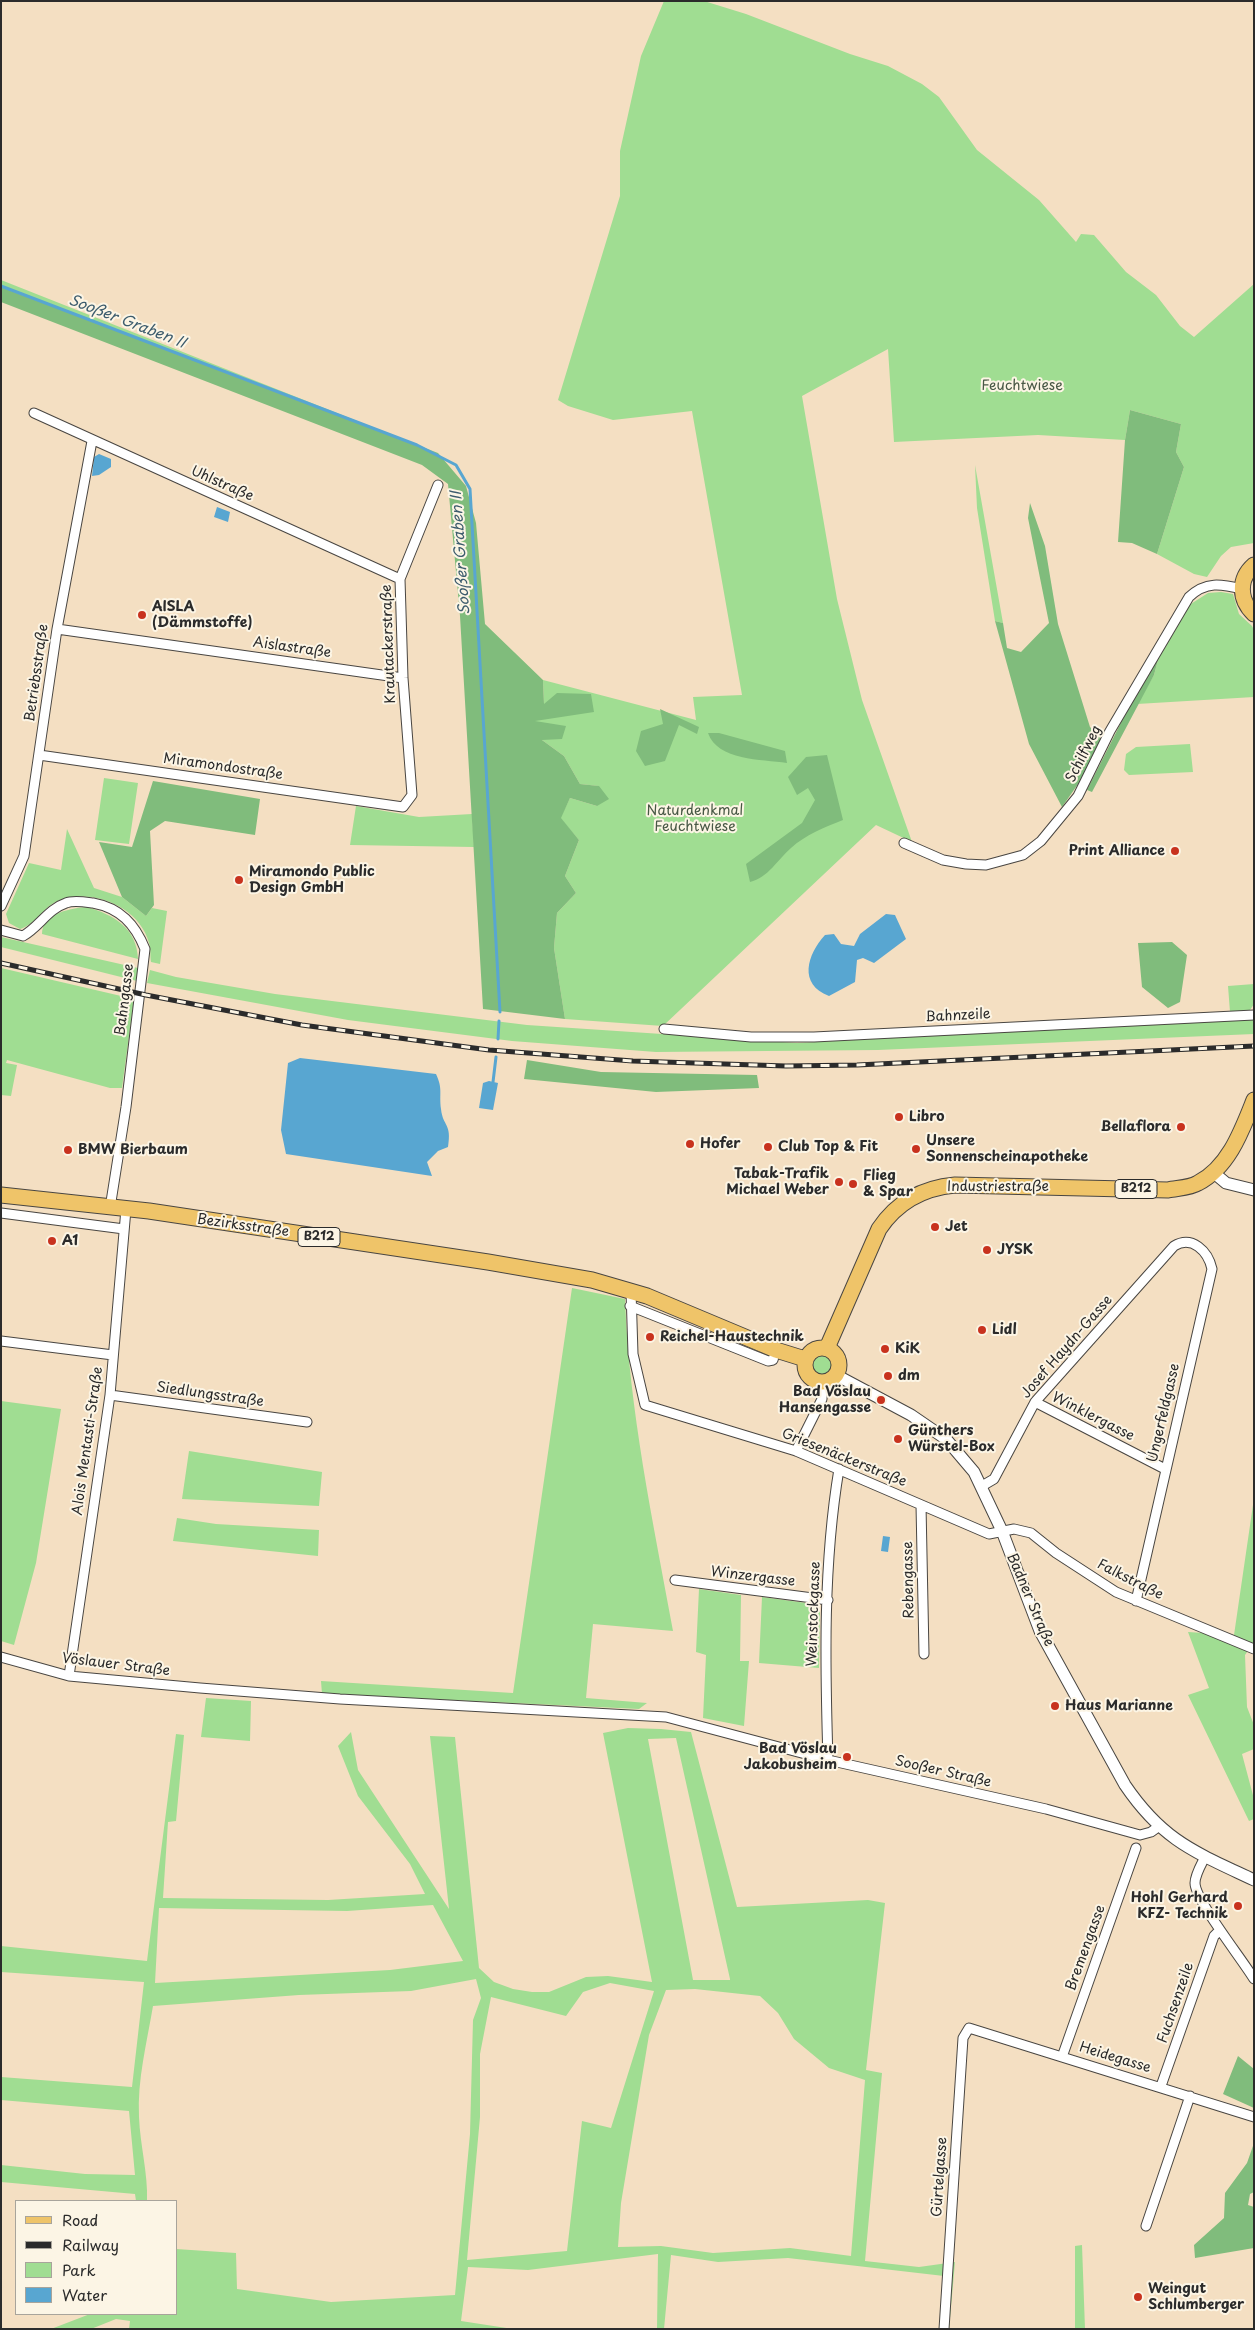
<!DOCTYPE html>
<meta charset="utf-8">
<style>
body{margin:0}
#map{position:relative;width:1255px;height:2330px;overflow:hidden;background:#f4dfc2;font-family:"Playpen Sans",sans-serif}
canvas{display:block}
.frame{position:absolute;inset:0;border:2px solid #2b2b2b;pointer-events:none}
.legend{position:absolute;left:15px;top:2200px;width:162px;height:115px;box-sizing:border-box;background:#fcf5e5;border:1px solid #a8a49b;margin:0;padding:6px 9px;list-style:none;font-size:15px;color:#2b2b2b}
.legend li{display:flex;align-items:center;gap:10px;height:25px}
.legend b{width:25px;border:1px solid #a8a49b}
</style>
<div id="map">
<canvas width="1255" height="2330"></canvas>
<div class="frame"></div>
<ul class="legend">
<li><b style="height:6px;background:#efc469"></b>Road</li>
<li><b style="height:6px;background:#2b2b2b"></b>Railway</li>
<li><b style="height:14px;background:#a0dd92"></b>Park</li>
<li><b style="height:14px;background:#58a6d1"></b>Water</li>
</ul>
</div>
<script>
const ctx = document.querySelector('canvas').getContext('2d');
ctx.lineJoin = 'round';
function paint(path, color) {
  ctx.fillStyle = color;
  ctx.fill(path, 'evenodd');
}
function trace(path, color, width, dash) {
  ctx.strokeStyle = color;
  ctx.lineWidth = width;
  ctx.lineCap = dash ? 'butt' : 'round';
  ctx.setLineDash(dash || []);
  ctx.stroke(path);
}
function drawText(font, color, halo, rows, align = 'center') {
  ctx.font = font + ' "Playpen Sans",sans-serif';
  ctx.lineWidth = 4;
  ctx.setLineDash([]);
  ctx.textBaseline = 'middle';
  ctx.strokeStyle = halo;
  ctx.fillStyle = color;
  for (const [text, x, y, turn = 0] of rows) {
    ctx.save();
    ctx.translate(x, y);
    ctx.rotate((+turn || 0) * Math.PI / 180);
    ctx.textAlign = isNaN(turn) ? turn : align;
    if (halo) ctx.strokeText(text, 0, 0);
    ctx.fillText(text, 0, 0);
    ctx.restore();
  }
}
const green = new Path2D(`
 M664,1H704L746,14L850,54L888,66L922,84L939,97L977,150L1039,200L1076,242L1081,234L1094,235L1126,272L1156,295L1180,326L1194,337L1254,284V543L1231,547L1221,556L1207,577L1194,574L1157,554L1184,467L1176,452L1181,424L1130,410L1125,440L1038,435L894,442L888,349L802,396L837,599L862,700L912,842L876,825L663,1026L565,1019L554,948L557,913L576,893L565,876L579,840L560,818L570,798L597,806L598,786L580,784L564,756L542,740L533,721L544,705L543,680L696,720L693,697L742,695L692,411L613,420L568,406L558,400L620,196V151L641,56Z
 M1,280L438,453L1,287Z
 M975,465L1003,623L995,621L977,508Z
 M1221,592L1233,594L1239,614L1252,626L1254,630V697L1137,704L1154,675L1159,656L1186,607L1208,593Z
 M1190,744L1193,772L1129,775L1124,770L1126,754L1136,747Z
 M104,778L138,783L129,844L95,840Z
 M356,806L419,817L472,814L474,847L350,845Z
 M67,829L94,888L122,897L146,916L152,908L167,911L160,964L151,962C150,956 151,949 149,943C140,907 93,888 60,900C43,906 37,924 20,929L9,923L6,914L29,863L61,870Z
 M87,907C114,915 137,928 138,959L42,934C42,913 72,908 87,907Z
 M1,937L138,968L137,981L1,947Z
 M1,968L134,999L122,1088H110L7,1060L6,1063L17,1065L11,1096L1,1095Z
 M150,970L176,977L275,994L527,1025L797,1043L1254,1019V1034L878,1050L656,1052L512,1041L348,1020L147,983Z
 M1254,984V1004L1250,1010L1230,1012L1228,986Z
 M572,1288L625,1299C629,1410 653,1521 673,1631L593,1624L586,1698L647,1703L639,1709L322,1694L321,1681L513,1693Z
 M811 1364a11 11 0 1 1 22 0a11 11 0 1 1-22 0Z
 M1,1401L61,1409L36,1563L14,1645L1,1641Z
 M189,1451L322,1472L319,1506L182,1499Z
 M1254,1498V1642L1245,1655L1247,1707L1254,1725V1749L1242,1754L1254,1799V1819L1249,1821L1188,1695L1209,1688L1188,1632L1234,1635Z
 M177,1518L216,1524L319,1530L318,1556L173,1541Z
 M699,1589L741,1595L740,1661H749L744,1726L703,1718L706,1655L696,1652Z
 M762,1597L814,1604L820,1612L819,1668L759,1663Z
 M206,1698L251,1701L250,1741L201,1737Z
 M628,1728L661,1729L691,1732L737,1907L868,1900L885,1903L866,2070L882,2073L865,2261L919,2267L955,2262L949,2329H940L944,2276L788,2258L718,2262L671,2255L664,2329H657L658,2254L528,2270L468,2267L461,2321L513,2329H129L130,2321L116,2319L91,2329H51L90,2314H176V2249L236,2253L237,2289L331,2302L455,2295L470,2134L473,2020L481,1998L476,1979L411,1991L299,1995L153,2006C147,2042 137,2080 139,2117C140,2145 148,2173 147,2201H136L135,2194L1,2182V2165L85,2174L135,2175L129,2111L1,2100V2077L132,2087L144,1982L1,1972V1946L147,1961L176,1734L184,1735L176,1821L168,1822L163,1898L328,1900L425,1894L410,1864L358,1796L338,1746L351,1732L358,1770L449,1909L430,1736L455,1737L479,1968L494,1982L513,1989L532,1992H549L586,1977L608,1976L652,1982L603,1733ZM676,1738L730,1979V1980H693L648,1739ZM433,1905L463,1961L390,1970L155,1983L159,1908L347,1911ZM610,1983L654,1991L611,2128L582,2121L567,2251L467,2260L480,2117V2054L491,1997L566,2016L583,1992ZM695,1989L760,1996L778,2013L794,2039L829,2068L865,2080L851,2256L790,2248L713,2253L661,2246L618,2247L621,2203L649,2035L666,1990Z
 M1082,2245L1085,2329H1075V2246Z`);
const forest = new Path2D(`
 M1,287L438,453L466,486L476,523L485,624L543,680L544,704L557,693L591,694L594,712L535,721L566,726L562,739L542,740L564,756L580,784L599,786L609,799L597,806L570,798L561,818L579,840L565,876L576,893L557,913L554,948L565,1019L483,1009L460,616L448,484L422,465L1,302Z
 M1130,410L1181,424L1176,452L1184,467L1157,554L1132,543L1118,542L1125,440Z
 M1030,503L1045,546L1058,624L1090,727L1102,740L1090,767L1062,807L1029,744L995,621L1003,623L1007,648L1021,652L1049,623L1028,518Z
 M1159,656L1154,675L1092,792L1087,790L1145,675Z
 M660,709L699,727L697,734L679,725L665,761L645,766L636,751L641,731L663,724Z
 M708,733H719L785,751L787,763C761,759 718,761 708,733Z
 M827,755L843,820C825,827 805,835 791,848C778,859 768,878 750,882L746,864L802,823L815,800L808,788L797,795L788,777L806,757Z
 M153,781L260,799L255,835L165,821L150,831L154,905L146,916L122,897L99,842L132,847Z
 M1172,942L1187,955L1180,1002L1168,1008L1142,987L1138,943Z
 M527,1060L601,1072L757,1075L759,1088L656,1092L524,1079Z
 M1238,2056L1254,2069V2108L1223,2094Z
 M1254,2143V2192L1250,2194L1248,2205L1254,2207V2248L1195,2258L1194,2245L1224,2218L1225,2193L1247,2163Z`);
const water = new Path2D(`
 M99,454L111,459V467L99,475L92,476L94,457Z
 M217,507L230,512L228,522L214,517Z
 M886,914L895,915L906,939L874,963L863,958L857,960L855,982L829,996C798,984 807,955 825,935L834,934L841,944L854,946L860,934Z
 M300,1058L436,1074C443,1089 439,1093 441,1109C443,1127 452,1123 448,1147L438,1151L427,1162L432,1176L286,1154L281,1130L288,1063Z
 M489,1081L498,1083L493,1110L479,1108L483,1083Z
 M883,1536L890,1537L888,1552L881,1551Z`);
const stream = new Path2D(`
 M1,286L417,445L456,465L470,489L500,1012
 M498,1039L499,1021
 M493,1082L496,1057`);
const minor = new Path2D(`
 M34,413L400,579
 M57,629L403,678
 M39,755L403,807L412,795L403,678L400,579L438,485
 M904,843L943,860L966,864L986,865L1023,855L1041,841L1078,796L1110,731L1189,597C1206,581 1221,584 1242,589
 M1,906L24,856L57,629L92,441
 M1,930L23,936C39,927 48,909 66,903C73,900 85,902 93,903C120,908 135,924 145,949L126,1107L110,1208
 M664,1029L751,1037H814L1254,1015
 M1,1213L124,1229
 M631,1291L633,1354L645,1405L796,1451L989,1534L1014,1529L1031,1533L1056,1553L1116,1592L1254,1649
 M630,1306L768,1361L773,1360L776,1350
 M1,1341L113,1355
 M110,1395L307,1422
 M1035,1402L1165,1469
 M796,1451L822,1399L823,1382
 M982,1486L994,1479L1035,1402L1174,1246C1192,1235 1208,1251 1212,1269L1136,1601
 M921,1505L924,1654
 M675,1580L828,1600
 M1,1657L69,1676L200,1688L340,1699L666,1717L828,1760L1046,1809L1140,1835L1151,1832L1158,1827
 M69,1676L110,1395L126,1209
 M828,1760C825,1663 823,1565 839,1469
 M1205,1857C1201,1865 1195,1875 1195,1883C1195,1900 1242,1959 1254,1979
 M1062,2057L1136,1848
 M1161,2086L1214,1936L1220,1930
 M1146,2226L1190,2096
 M944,2329L963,2038L969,2028L1254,2117`);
const tertiary = new Path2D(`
 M1214,1173L1226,1183L1254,1190
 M836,1375L911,1415L946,1439L974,1472L1002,1531L1040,1631L1125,1785C1163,1841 1195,1852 1254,1880`);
const primary = new Path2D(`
 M1254,565C1238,579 1239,600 1254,614
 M1,1195L149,1211L488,1262L592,1280L647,1296L776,1350L805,1359
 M805 1365a17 17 0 1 1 34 0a17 17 0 1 1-34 0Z
 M827,1348L879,1229C897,1202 922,1188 955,1185L1168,1190C1177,1188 1190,1188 1198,1183C1229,1167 1242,1130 1254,1100`);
const rail = new Path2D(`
 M1,963L146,995L302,1025L489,1050L633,1061L786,1066L857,1065L1254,1046`);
const markers = [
 [142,615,5,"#c8321e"],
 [1175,851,5,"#c8321e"],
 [239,880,5,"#c8321e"],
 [899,1117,5,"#c8321e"],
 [1181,1127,5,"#c8321e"],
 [690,1144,5,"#c8321e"],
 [768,1147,5,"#c8321e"],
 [916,1149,5,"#c8321e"],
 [68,1150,5,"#c8321e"],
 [839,1182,5,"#c8321e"],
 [853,1184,5,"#c8321e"],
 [935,1227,5,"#c8321e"],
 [52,1241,5,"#c8321e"],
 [987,1250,5,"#c8321e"],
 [982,1330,5,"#c8321e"],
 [650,1337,5,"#c8321e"],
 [885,1349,5,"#c8321e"],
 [888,1376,5,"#c8321e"],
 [881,1400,5,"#c8321e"],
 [898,1439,5,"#c8321e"],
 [1055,1706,5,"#c8321e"],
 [847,1757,5,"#c8321e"],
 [1238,1906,5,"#c8321e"],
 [1138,2297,5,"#c8321e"]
];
const shields = [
 [1136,1189,42],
 [319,1237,42]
];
const shieldNames = [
 ["B212",1136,1189],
 ["B212",319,1237]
];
const parkNames = [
 ["Feuchtwiese",1022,386],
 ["Naturdenkmal",695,811],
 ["Feuchtwiese",695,827]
];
const streetNames = [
 ["Uhlstraße",222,484,24],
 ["Krautackerstraße",389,644,-92],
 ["Aislastraße",292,648,8],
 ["Betriebsstraße",37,673,-82],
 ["Schilfweg",1084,754,-63],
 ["Miramondostraße",223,767,8],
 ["Bahngasse",125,1000,-83],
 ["Bahnzeile",958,1016,-3],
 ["Industriestraße",998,1187],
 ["Bezirksstraße",243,1226,8],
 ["Josef Haydn-Gasse",1067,1347,-49],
 ["Siedlungsstraße",210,1395,8],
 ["Ungerfeldgasse",1164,1413,-77],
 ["Winklergasse",1093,1417,27],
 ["Alois Mentasti-Straße",88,1441,-82],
 ["Griesenäckerstraße",844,1458,22],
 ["Winzergasse",753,1577,7],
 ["Rebengasse",909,1580,-91],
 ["Falkstraße",1130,1580,27],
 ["Badner Straße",1030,1600,67],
 ["Weinstockgasse",814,1614,-88],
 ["Vöslauer Straße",116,1665,7],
 ["Sooßer Straße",943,1772,13],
 ["Bremengasse",1086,1948,-70],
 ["Fuchsenzeile",1176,2003,-71],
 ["Heidegasse",1115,2058,17],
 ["Gürtelgasse",940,2177,-86]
];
const poiNames = [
 ["AISLA",152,607],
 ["(Dämmstoffe)",152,623],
 ["Print Alliance",1165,851,"right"],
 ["Miramondo Public",249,872],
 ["Design GmbH",249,888],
 ["Libro",909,1117],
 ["Bellaflora",1171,1127,"right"],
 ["Unsere",926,1141],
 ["Sonnenscheinapotheke",926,1157],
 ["Hofer",700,1144],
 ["Club Top & Fit",778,1147],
 ["BMW Bierbaum",78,1150],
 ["Tabak-Trafik",829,1174,"right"],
 ["Michael Weber",829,1190,"right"],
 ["Flieg",863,1176],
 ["& Spar",863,1192],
 ["Jet",945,1227],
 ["A1",62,1241],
 ["JYSK",997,1250],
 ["Lidl",992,1330],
 ["Reichel-Haustechnik",660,1337],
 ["KiK",895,1349],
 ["dm",898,1376],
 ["Bad Vöslau",871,1392,"right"],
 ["Hansengasse",871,1408,"right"],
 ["Günthers",908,1431],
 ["Würstel-Box",908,1447],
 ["Haus Marianne",1065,1706],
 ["Bad Vöslau",837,1749,"right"],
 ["Jakobusheim",837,1765,"right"],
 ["Hohl Gerhard",1228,1898,"right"],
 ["KFZ- Technik",1228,1914,"right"],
 ["Weingut",1148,2289],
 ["Schlumberger",1148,2305]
];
const waterNames = [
 ["Sooßer Graben II",127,322,21],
 ["Sooßer Graben II",461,553,-94]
];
paint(green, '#a0dd92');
paint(forest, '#80bc7c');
paint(water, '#58a6d1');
trace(stream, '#58a6d1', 3);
trace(minor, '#494642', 11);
trace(tertiary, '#494642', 13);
trace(primary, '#494642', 17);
trace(minor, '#fff', 9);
trace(tertiary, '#fff', 11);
trace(primary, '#efc469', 15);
trace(rail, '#2b2b2b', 5);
trace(rail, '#fcf5e5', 3, [9]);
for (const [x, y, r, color] of markers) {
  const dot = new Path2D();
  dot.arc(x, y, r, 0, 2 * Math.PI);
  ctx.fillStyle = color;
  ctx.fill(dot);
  trace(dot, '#fcf5e5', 2);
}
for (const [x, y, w] of shields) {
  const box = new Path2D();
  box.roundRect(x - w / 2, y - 9.5, w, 19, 4);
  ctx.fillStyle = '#fcf5e5';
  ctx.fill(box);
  trace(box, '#2b2b2b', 1);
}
drawText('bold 12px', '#2b2b2b', null, shieldNames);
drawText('14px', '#485845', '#fcf5e5', parkNames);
drawText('14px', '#2b2b2b', '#fcf5e5', streetNames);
drawText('bold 14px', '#2b2b2b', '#fcf5e5', poiNames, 'left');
drawText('italic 15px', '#3d5c6d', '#fcf5e5', waterNames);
</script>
